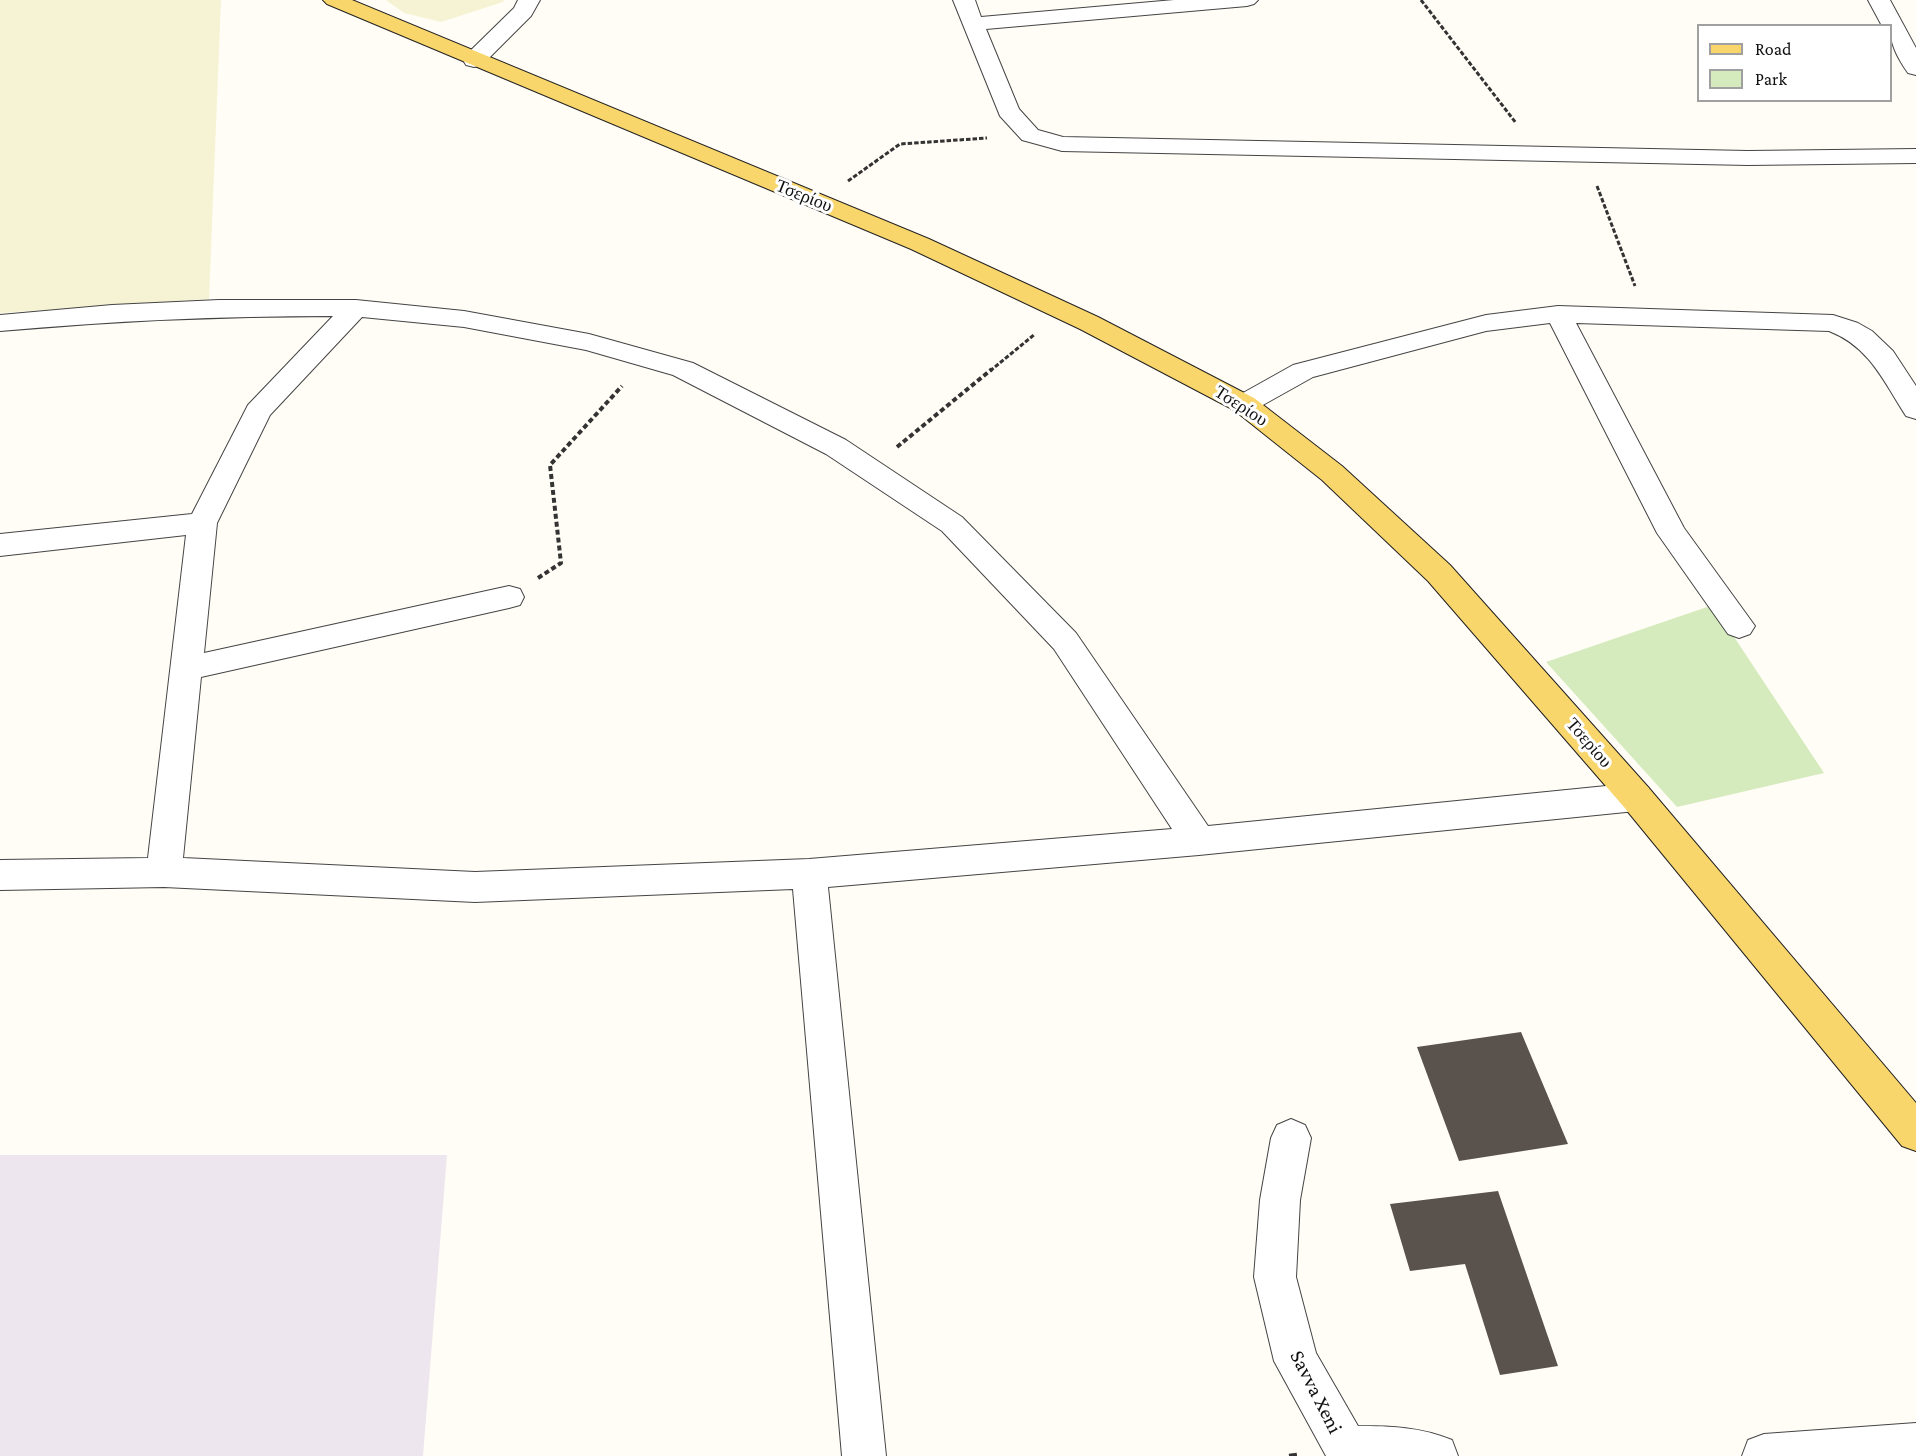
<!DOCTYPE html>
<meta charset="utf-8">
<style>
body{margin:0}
#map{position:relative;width:1916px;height:1456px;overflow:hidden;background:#fffdf5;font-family:"Crimson Pro",serif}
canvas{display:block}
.legend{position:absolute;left:1697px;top:24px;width:195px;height:78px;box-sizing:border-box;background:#fff;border:2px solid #a0a0a0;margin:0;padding:8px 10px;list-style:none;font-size:18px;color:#111}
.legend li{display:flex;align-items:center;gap:12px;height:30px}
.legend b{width:30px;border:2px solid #a0a0a0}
</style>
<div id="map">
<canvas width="1916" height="1456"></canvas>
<ul class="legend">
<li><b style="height:8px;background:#f9d66b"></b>Road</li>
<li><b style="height:16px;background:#d5ebbd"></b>Park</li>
</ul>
</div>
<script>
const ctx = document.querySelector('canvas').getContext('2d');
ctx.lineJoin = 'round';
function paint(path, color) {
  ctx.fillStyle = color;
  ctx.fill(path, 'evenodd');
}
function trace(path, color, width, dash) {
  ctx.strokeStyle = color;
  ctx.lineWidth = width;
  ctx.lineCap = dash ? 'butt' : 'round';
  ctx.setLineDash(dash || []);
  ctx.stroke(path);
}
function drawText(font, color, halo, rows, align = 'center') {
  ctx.font = font + ' "Crimson Pro",serif';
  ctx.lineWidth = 6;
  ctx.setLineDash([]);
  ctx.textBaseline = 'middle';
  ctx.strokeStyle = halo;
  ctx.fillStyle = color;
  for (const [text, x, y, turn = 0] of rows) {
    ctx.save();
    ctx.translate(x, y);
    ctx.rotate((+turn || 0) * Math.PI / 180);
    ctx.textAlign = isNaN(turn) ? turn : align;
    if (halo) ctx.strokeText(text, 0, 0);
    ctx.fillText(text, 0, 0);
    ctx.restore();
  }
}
const industrial = new Path2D(`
 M0,1155H447L423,1456H0Z`);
const farmland = new Path2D(`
 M0,0H221L209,299L0,313Z
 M386,0H504L503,2L441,22L404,13Z`);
const green = new Path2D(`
 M1713,605L1824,773L1677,807L1546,662Z`);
const building = new Path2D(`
 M1521,1032L1568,1144L1459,1161L1417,1047Z
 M1498,1191L1558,1366L1500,1375L1465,1264L1410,1271L1390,1204Z`);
const pathFar2 = new Path2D(`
 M1421,0L1516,123
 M848,181L900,144L987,138
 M1597,186L1635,286
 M990,371L1035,334`);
const pathFar1 = new Path2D(`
 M897,447L992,369
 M538,578L561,563L550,465L622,386`);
const path = new Path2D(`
 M1289,1456L1297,1455`);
const street = new Path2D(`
 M518,0H540L531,16L482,65L474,67L466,65L463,60L466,55L514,8Z
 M953,0H975L981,17L1174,0H1258L1254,4L1247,6L986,29L1019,109L1038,130L1063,137L1748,151L1916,149V163L1748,165L1062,151L1022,140L1000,116Z
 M1868,0H1890L1916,48V75L1908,73C1897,57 1890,44 1890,26H1882Z
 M219,300H356L464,311L589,334L693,363L846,440L962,517L1076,633L1208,826L1636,783L1648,787L1653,797L1648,807L1636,811L1199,855L828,887L886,1456H842L793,889L475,902L164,887L0,890V860L148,858L186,535L0,556V534L192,514L248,405L333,316C222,316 111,321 0,331V315L112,305ZM362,317L464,327L586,350L673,375L826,454L942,531L1054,649L1172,829L809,859L475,872L183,858L201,677L509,608L520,605L524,597L520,589L509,586L204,653L217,523L270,415Z
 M1558,306L1833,315L1858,323L1872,331L1893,351L1916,386V419L1906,416C1884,382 1870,347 1829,331L1576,323L1684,528L1755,626L1750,634L1739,638L1728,634L1657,533L1550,323L1486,331L1313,377L1254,410L1244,413L1234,410L1230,404L1234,398L1293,365L1486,315Z
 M1291,1119L1305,1125L1311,1138L1300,1200L1296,1277L1316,1353L1358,1426C1391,1426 1421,1427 1452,1440L1458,1456H1326L1274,1361L1254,1277L1260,1200L1271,1138L1277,1125Z
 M1916,1423V1456H1742L1748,1440L1764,1434Z`);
const primary = new Path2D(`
 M323,0H352L929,239L1098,317L1254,398L1342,466L1450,565L1648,787L1916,1103V1151L1902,1146L1624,807L1428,581L1322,480L1234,410L1080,329L911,249L327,4Z`);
const streetNames = [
 ["Τσερίου",804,196,22],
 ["Τσερίου",1241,406,33],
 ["Τσερίου",1589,743,49]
];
const nearStreetnames = [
 ["Savva Xeni",1316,1392,63]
];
paint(industrial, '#eee6ef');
paint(farmland, '#f6f3d4');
paint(green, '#d5ebbd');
paint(building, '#5a524d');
trace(street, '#444', 2);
trace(primary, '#222', 2);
trace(pathFar2, '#333', 3, [4.5, 2]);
trace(pathFar1, '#333', 4, [5, 3]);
trace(path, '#333', 4.5, [8, 4]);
paint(street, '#fff');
paint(primary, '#f9d66b');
drawText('18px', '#111', '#fff', streetNames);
drawText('21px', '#111', '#fff', nearStreetnames);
</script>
